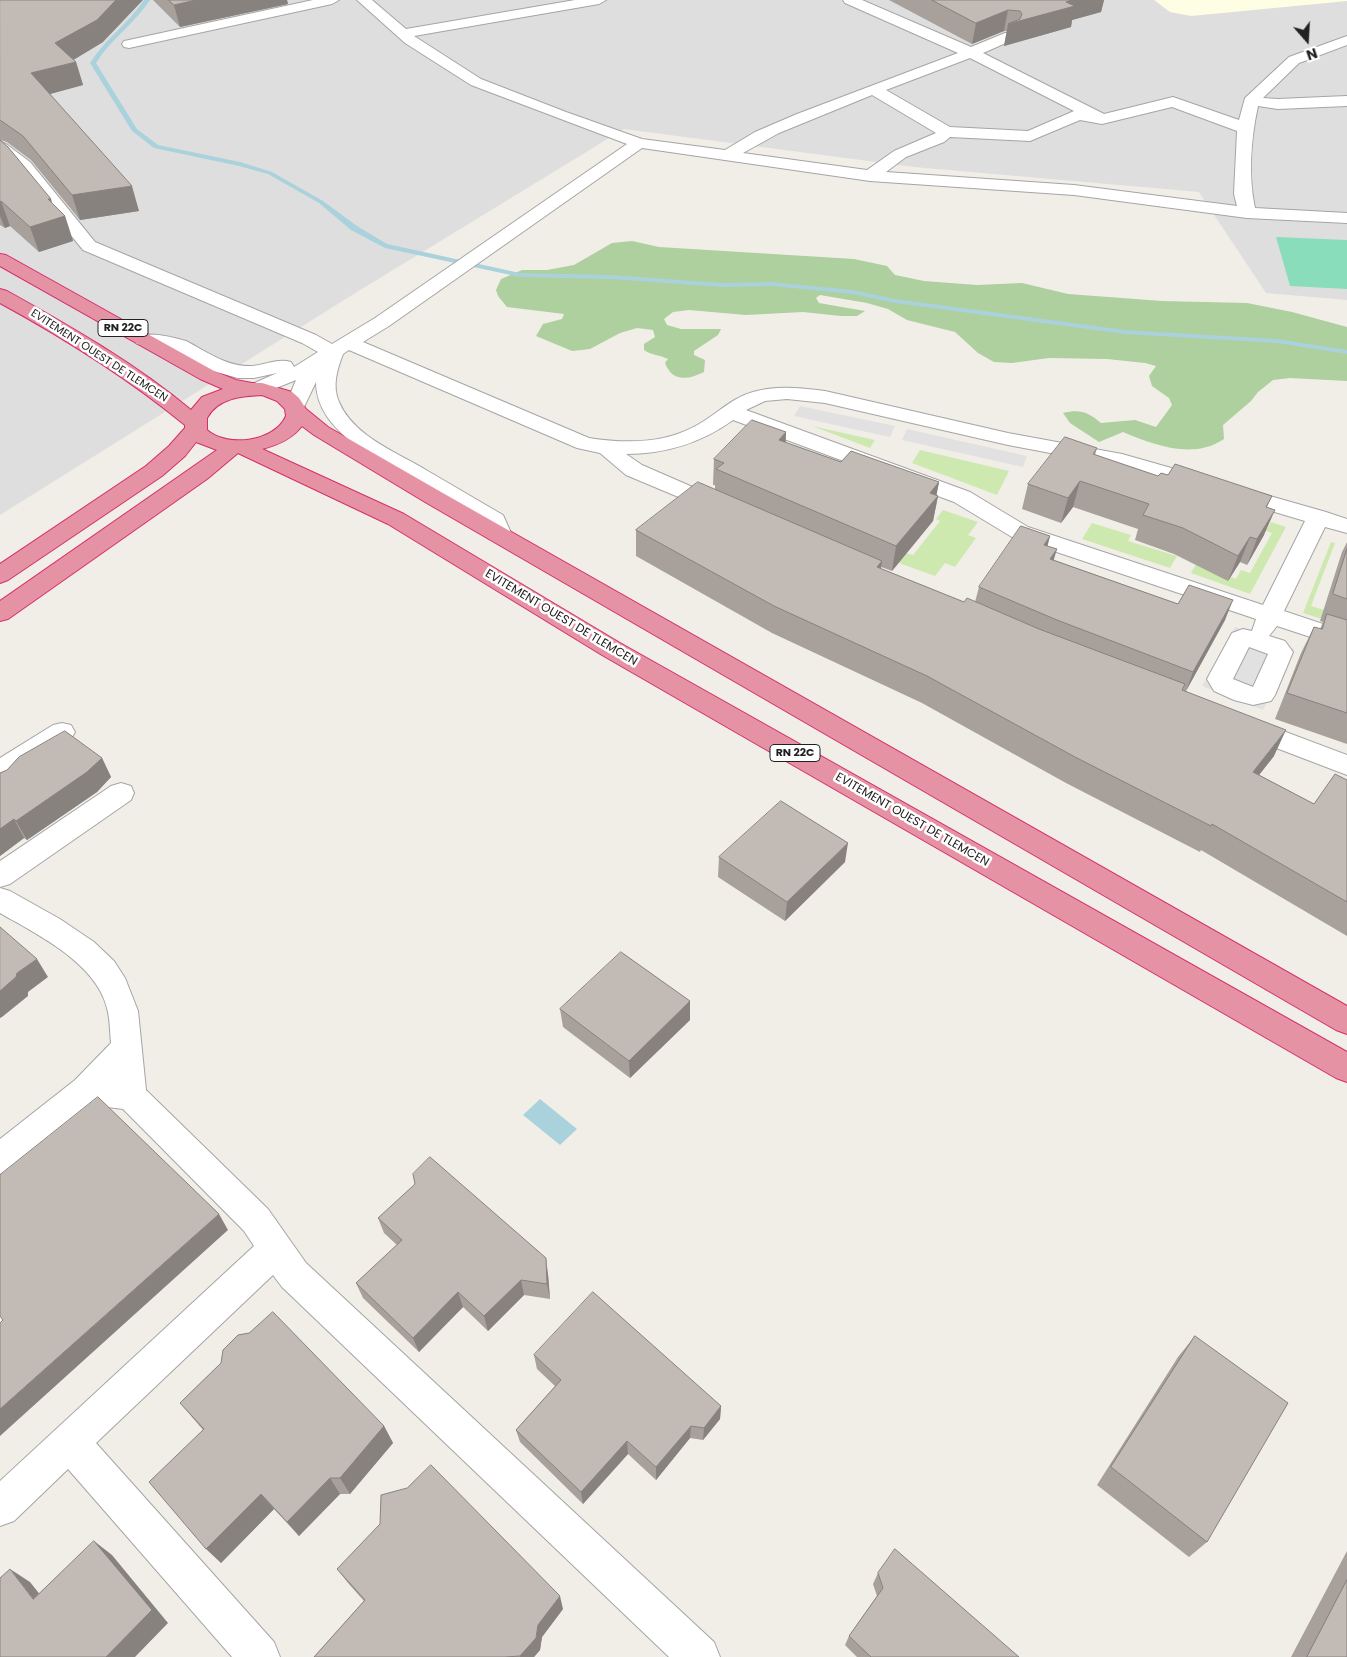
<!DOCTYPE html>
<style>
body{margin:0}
#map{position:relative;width:1347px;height:1657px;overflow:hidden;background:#f1eee8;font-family:Poppins,sans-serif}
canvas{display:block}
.north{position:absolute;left:1282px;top:15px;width:50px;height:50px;-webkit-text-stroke:4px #fff;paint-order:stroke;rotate:161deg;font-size:14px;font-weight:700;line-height:20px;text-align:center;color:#212121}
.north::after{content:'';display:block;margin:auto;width:18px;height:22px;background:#212121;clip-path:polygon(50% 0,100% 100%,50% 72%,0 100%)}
</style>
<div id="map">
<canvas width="1347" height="1657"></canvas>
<div class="north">N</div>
</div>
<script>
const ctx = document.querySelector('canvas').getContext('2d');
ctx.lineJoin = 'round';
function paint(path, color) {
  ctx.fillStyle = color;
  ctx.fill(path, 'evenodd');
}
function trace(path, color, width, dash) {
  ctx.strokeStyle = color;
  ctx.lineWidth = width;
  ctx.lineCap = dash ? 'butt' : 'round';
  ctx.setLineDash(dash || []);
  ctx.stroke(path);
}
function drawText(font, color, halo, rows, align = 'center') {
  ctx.font = font + ' Poppins,sans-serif';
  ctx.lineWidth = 5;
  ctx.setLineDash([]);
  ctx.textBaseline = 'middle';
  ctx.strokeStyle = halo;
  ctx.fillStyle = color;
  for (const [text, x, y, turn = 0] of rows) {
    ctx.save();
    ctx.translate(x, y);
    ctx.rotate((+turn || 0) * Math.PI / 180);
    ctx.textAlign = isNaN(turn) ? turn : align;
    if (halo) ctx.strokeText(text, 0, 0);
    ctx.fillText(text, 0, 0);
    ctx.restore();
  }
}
const residential = new Path2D(`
 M0,0H1347V300L1266,293L1199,192L914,167L624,129L357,292L0,515Z`);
const education = new Path2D(`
 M1154,0H1347V1L1191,16L1170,12Z`);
const grass = new Path2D(`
 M812,426L875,440L870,448Z
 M920,450L1009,471L997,495L912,463Z
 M943,510L978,522L968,535L976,538L955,567L945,563L935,576L899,563L906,553L913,555L940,521L936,519Z
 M1271,522L1286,527L1250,594L1191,573L1196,564L1236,579L1241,570L1250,573L1272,533L1266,531Z
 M1092,523L1131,535L1128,541L1177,556L1170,568L1082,539Z
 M1331,542L1335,543L1311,606L1347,617V627L1303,613Z`);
const forest = new Path2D(`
 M632,241L659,247L854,259L887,266L895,275L924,281L977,285L1022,283L1068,294L1162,301L1247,303L1292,312L1347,327V381L1290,378L1273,380L1258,392L1251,401L1223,425L1224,439C1193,460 1154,445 1123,432L1099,442L1070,423L1063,413C1080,409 1088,412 1101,423L1135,420L1156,427L1172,405L1169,398L1152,386L1149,376L1156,366L1145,363L1107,359L1049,358L1012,363L994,362L978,353L955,332L907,320L888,309L867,303L820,295L816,298L819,303L865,311L857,316H841L803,312L746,315L689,310L673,312L664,319L667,325L681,329H721L718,335L694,351V355L705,360L704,372C688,380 672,382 665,363L668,359C660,355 651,355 644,350V344L655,337L653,330L637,328L620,333L590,349L572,351L536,336L543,324L562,319L564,314L507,307L498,296L496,290L501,279L522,270H547L574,265L612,243Z`);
const pitch = new Path2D(`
 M1276,237L1347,240V289L1290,286Z`);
const parking = new Path2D(`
 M800,406L895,426L890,437L794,416Z
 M907,429L1027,456L1023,467L902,440Z
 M1235,627L1294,649L1263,710L1202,686Z`);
const water = new Path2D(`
 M540,1099L577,1129L560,1145L523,1115Z`);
const stream = new Path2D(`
 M144,0H150C135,23 111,39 96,63L137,129L158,145L240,162L272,172L323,201L357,226L387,244L520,273L610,275L723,283L772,282L853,290L895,299L1125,330L1277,339L1347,350V354L1277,343L1125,334L895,303L853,294L772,286L723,287L610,279L520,277L385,248L351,230L319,203L268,174L239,166L154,148L132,131L90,63C105,39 129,23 144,0Z`);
const minor = new Path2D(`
 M313,0H339L332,4L129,48L124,47L122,44L124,41L129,40Z
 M357,0H372L406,29L575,0H606L599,4L414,36L481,79L566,112L642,139L725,150L755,132L797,114L958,53L845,3L843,0H862L971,47L1005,33H1015L1017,36L1015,39L983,53L1104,114L1173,97L1239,120L1245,98L1289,57L1347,36V45L1299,63L1263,98L1278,99L1347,96V106L1278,109L1258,106C1251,138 1248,176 1255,208L1347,213V223L1247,218L1074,195L870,181L642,148L389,326L363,342L589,438C628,444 669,444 704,421C720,411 734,397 753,392C777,385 800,388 825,391L1008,433L1122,454L1326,512L1347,519V533L1325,527L1284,611L1347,632V649L1277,626L1269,636L1285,641L1293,652L1275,695L1271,701L1253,705L1234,700L1214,691L1207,679L1232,633L1243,629L1252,631L1256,619L1012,537L954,502L733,420C701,443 666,454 626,454L642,465L727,502L730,507L727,512L719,514L626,475L600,453L577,448L349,350L343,354C337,370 332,386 339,402C353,436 398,453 426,470C452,485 477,500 503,515L512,535L509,540L501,542L493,540L485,524L354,444C334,428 316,409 316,382L302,411L295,413L288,411L285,407L296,380L264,393L257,395L250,393L247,389L250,385L277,373L254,378H238L213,371L174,350L137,344L134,340L137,336C152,332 171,337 186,341C207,352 227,367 252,366C265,365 278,358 291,362L294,367L318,352L302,343L83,250L18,170L0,155V142L6,144L30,162L95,242L316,335L332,344L375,318L627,144L471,85L405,43ZM970,58L1074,111L1028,131L950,127L886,90ZM872,95L936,133L894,151L867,170L743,153L779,133ZM1172,107L1237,131L1234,194L1237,206L1074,185L886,172L906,157L944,142L950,137L1030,141L1080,120L1102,124ZM787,399L825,403L1008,445L1119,466L1305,521L1263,605L1028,527L970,492L746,410L765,401ZM1249,647L1268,654L1253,687L1233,679Z
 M1246,717L1347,755V775L1237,733L1233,726L1237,719Z
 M62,723L71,725L75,732L71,739L9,778L0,781V758L53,725Z
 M121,783L131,786L134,793L131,800L10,884L0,887V861L111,786Z
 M0,888L10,891L60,919L94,942L114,961L125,978L138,1011L146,1090L268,1209L306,1263L714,1642L720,1657H669L282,1287L273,1275L96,1443L274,1642L280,1657H232L68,1469L14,1521L0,1526V1481L254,1246L244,1231L123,1109L91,1105L12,1170L0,1174V1139L75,1080L111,1043C110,1033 110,1022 108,1012C99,964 38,935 0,913Z`);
const highway = new Path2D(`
 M0,254L6,255L214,371L236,380L252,383H262L292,392L299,398L306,409L328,427L441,492L1347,1006V1034L1336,1030L425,502L314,435L302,426C292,439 278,445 262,449L404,514L620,643L1347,1052V1082L1336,1078L602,655L388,524L238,453L207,479L8,619L0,621V601L217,450L196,442L185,456L162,476L8,580L0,583V564L146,466L169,446L185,428V425C128,378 64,338 0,303V289L7,291C70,326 136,364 191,410L202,397L223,389L200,379L0,266ZM262,395L277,401L285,409L286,416C275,442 227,448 207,430V418C218,398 241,396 262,395Z`);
const wall = new Path2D(`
 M0,0L103,42L73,60L76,62L83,85L50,94L139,211L80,220L31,160L7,142L1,140L52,203L65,216L73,241L39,252L10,226L5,228L0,225Z
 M153,0H287L288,4L180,27Z
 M889,0H1104L1101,12L1072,20L1071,27L1004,46L1007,31H1004L972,44Z
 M786,432V443L841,462L939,482L936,495L938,496L933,521L892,571L881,567V569L964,602H975L979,587L1050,536L1047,546L1054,560L1178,604L1225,620L1186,691L1274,756L1259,775L1314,804L1347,780V936L1201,850L1200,852L1066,783L922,703L772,633L636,556V530L715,489V485H713L714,459Z
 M1097,448L1095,455L1158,476L1168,475L1272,496L1267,507L1264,535L1247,565L1240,562L1228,581L1174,554L1135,540L1138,529L1073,507L1061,523L1022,509L1028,484Z
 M1347,542V744L1275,719L1301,653L1314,627L1320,629L1323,622L1320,621L1342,552Z
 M102,758L111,777L97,792L27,840L24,838L0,856V773Z
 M719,857L845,862L785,921L718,877Z
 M560,1009L690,1020L630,1078L563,1027Z
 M378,1218L548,1274L550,1299L524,1295L488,1331L463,1307L419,1352L363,1298L356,1283L397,1245L384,1233Z
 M249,1333L384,1426L393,1443L350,1494H340L299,1536L274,1509L221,1563L203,1430L180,1403L221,1363Z
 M1195,1336L1207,1542L1189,1557L1097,1485L1178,1357Z
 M534,1355L721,1406L720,1419L703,1440L690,1438L656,1480L628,1454L583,1504L520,1442L516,1430L555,1386L537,1369Z
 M1347,1551V1657H1291Z
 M337,1569L563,1609L542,1637L540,1650L534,1657H314L364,1601L348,1583Z
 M878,1573L1019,1657H857L845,1645L849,1636L877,1596L873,1584Z`);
const shadedWall = new Path2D(`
 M116,0H143L103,42L65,65L76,62L83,85L39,97L31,73L55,43Z
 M196,0H287L288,4L180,27L174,5Z
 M1072,0H1104L1101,12L1072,20L1071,27L1004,46L1008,24Z
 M1008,10L1004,31L972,44L976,23Z
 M132,186L139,211L80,220L72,195Z
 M48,199H51L57,218L65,216L73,241L39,252L30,227Z
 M1,201L10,226L5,228L0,216V202Z
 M786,432L784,458L779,440Z
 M1080,481L1073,507L1061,523L1068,498Z
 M939,482L936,498L938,496L933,521L892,571L896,546L930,493Z
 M1275,510L1264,535L1247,565L1257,539Z
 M1050,536L1045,556L1044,545Z
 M1250,537L1240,562L1228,581L1238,556Z
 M1057,549L1051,569L1050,559Z
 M882,561L878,588L877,567Z
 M1233,600L1225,620L1186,691L1193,672Z
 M1286,730L1274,756L1241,798L1253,772Z
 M102,758L111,777L97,792L27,840L16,821Z
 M14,819L24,838L0,856V829Z
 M848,843L845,862L785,921L787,902Z
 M37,959L48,977L28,992V996L2,1017L0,1018V991L17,973Z
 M690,1001V1020L630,1078L629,1061Z
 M219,1214L228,1230L0,1436V1409Z
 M546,1258L548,1274L550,1299L547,1284Z
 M521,1280L524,1295L488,1331L484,1316Z
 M458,1292L463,1307L419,1352L413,1338Z
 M721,1406L720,1419L703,1440L704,1428Z
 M384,1426L393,1443L350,1494L340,1478Z
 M691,1426L690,1438L656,1480V1467Z
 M627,1441L628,1454L583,1504L581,1492Z
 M330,1478L340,1494L299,1536L287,1522Z
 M261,1494L274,1509L221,1563L206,1549Z
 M94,1541L112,1555L168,1623L135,1657H106Z
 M10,1569L30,1582L53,1611L33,1599Z
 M560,1596L563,1609L542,1637L540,1650L534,1657H520V1656L538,1625Z`);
const building = new Path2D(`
 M0,0H116L97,20L55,43L76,62L31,73L132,186L72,195L23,136L0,120Z
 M169,0H196L174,5Z
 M932,0H1072L1066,2L1075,6L1008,24L1020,19L1022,14L1020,11L1008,10L976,23Z
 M0,140L8,147L51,199H48L65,216L30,227L1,201L0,202Z
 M752,420L786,432L779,440L841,462L851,451L939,482L930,493L938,496L896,546L716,469L724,463L714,459Z
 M1065,437L1097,448L1093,454L1158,476L1161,473L1168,475L1175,464L1272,496L1266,507L1275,510L1257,539L1250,537L1238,556L1183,528L1143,515L1149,504L1080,481L1068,498L1028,484Z
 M698,482L882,561L877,567L964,602L967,598L1039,629L1185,684L1182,690L1286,730L1253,772L1314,804L1335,774L1347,780V902L1212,824L1211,826L1075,757L927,676L774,606L636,530Z
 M1021,526L1050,536L1044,545L1057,549L1050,559L1178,604L1189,585L1233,600L1193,672L1057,620L979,587Z
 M1347,549V599L1333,594Z
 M1327,614L1347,620V713L1287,693L1314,627L1322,629Z
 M65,731L102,758L87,772L16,821L14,819L0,829V773L7,770L19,757Z
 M781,801L848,843L787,902L719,857Z
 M0,927L37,959L17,973L16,977L0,991Z
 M621,952L690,1001L629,1061L560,1009Z
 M98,1097L219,1214L0,1409V1323L3,1320L0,1316V1175Z
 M430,1157L546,1258L547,1284L521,1280L484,1316L458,1292L413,1338L356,1283L402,1240L378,1218L415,1184L413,1174Z
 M593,1292L721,1406L704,1428L691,1426L656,1467L627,1441L581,1492L516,1430L561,1380L534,1355Z
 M273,1312L384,1426L340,1478H330L287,1522L261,1494L206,1549L149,1482L204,1429L180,1403L221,1363L223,1350L238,1335L249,1333Z
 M1195,1336L1288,1403L1207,1542L1111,1467Z
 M431,1465L560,1596L538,1625L536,1638L520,1656L505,1657H314L365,1600L337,1569L380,1524L381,1495L407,1488Z
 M94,1541L152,1610L106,1657H0V1578L10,1569L33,1599Z
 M895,1549L1019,1657H871L849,1636L883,1588L878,1573Z
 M1347,1580V1657H1307Z`);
const shields = [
 [123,328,50],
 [795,753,50]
];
const shieldNames = [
 ["RN 22C",123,328],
 ["RN 22C",795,753]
];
const farStreetnames = [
 ["EVITEMENT OUEST DE TLEMCEN",99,356,33]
];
const streetNames = [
 ["EVITEMENT OUEST DE TLEMCEN",561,618,31],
 ["EVITEMENT OUEST DE TLEMCEN",912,820,30]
];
paint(residential, '#dfdede');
paint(education, '#fefee4');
paint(grass, '#cde9b0');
paint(forest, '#aecf9e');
paint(pitch, '#89ddbb');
paint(parking, '#e1e1e1');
paint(water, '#aad2dd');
paint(stream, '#aad2dd');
trace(minor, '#a5a5a5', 2);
trace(highway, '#d62e6b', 2);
paint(minor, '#fff');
paint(highway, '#e593a4');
paint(wall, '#a7a09b');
paint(shadedWall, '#88827e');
paint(building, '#c2bab4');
trace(building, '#88827e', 1);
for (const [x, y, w] of shields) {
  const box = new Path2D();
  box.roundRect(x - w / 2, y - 8.5, w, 17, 4);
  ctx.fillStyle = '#fff';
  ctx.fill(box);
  trace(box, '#212121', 1);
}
drawText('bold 11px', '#212121', null, shieldNames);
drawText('11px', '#212121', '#fff', farStreetnames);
drawText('12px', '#212121', '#fff', streetNames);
</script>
